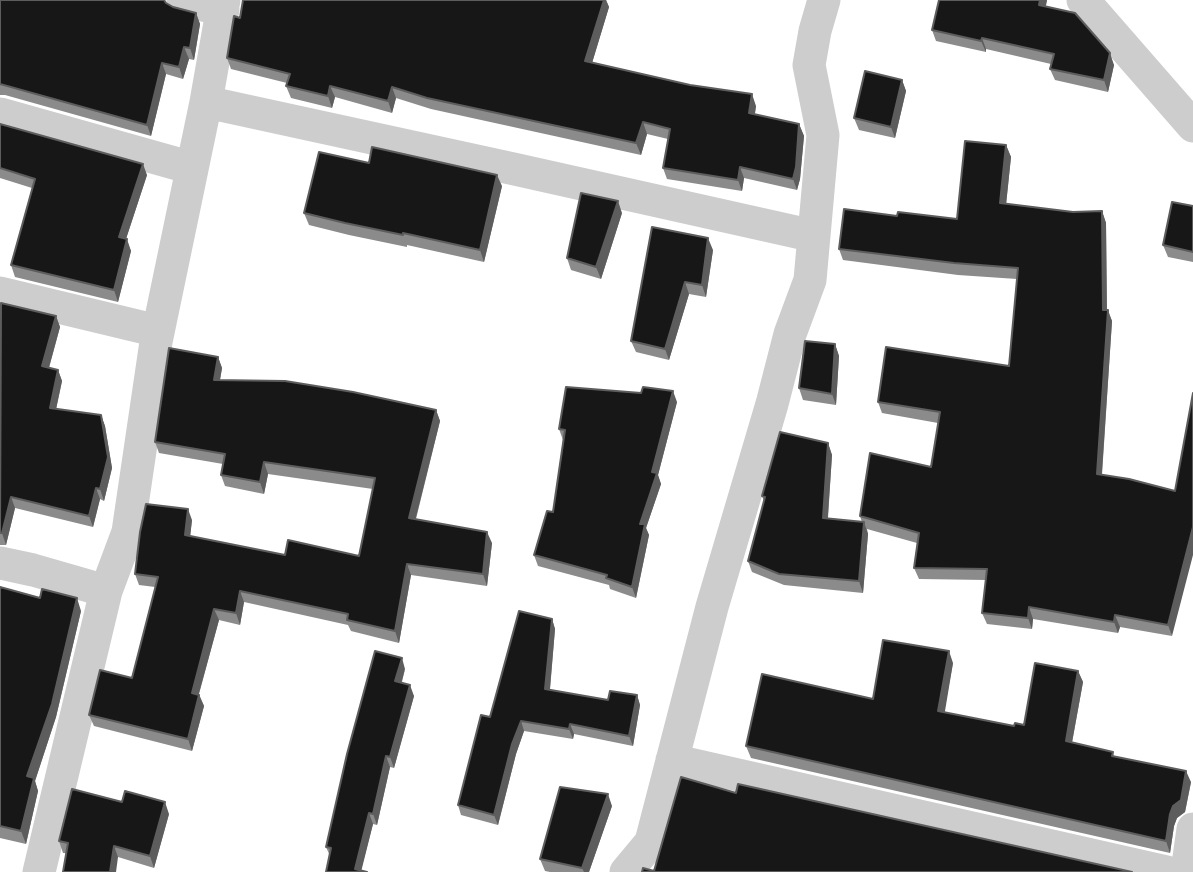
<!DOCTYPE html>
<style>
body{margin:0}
canvas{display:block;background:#fff}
</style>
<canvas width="1193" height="872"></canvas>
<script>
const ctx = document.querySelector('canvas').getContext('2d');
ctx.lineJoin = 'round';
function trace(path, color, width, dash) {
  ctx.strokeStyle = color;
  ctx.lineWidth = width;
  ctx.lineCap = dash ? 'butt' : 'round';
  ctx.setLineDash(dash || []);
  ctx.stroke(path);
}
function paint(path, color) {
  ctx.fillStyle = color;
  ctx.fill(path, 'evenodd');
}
const street = new Path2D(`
 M183,0L223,10
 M1083,0L1193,126
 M206,102L514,169L814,236
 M0,114L192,168
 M0,293L158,331
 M0,563L33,570L106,591
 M672,760L1167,872
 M39,872L106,591L128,532L156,342L206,102L224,0
 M626,872L651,842L712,607L772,404L790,334L810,280L823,135L809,65L815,31L824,0
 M1187,872L1193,829`);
const wall = new Path2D(`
 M0,0L166,3L173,7L196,13L200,24L194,60L189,59L183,79L166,74L151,136L5,95H0Z
 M243,0H606L609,7L592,63L756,106L755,114L799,124L804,136L800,179L797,190L744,178L742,191L667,179L663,168L668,139L647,134L641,155L431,109L396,98L392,113L335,97L332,108L291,98L286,86L287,83L231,69L227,58L240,18Z
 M1047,0L1046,6L1114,65L1108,92L1055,80L1050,69L1051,64L986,49V52L936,41L932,30Z
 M902,80L906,91L895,138L859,130L854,118Z
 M0,124L147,175L126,239L131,251L118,302L15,277L11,265L32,188L0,178Z
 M1006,145L1011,157L1006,204L1073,212L1102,211L1106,223L1107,310L1112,321L1102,475L1129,479L1172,636L1120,627L1118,633L1033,619L1032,629L987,624L982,613L986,580L919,579L914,568L917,543L867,529L868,534L863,593L784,585L752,572L748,561L764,501L762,496L828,443L832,455L828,518L862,522L860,516L931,467L938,423L882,413L878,402L1009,366L1017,279L958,275L843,260L839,249L897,216L957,219Z
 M369,163L502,186L484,262L407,245V247L349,235L309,225L304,213Z
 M1193,206V262L1168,257L1163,245Z
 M622,213L601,279L571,270L567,258Z
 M713,250L706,297L689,294L669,360L636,352L631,341Z
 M0,305L56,316L60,327L49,368L58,370L62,381L56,409L101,415L105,426L112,468L104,501L100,499L93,527L15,508L6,545H0Z
 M835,344L839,356L836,405L803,400L799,388Z
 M218,357L222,368L220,380L436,410L440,421L416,519L492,543L487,586L411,575L399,643L351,631L348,625L244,602L240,625L219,620L199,694L204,706L192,751L94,726L89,715L132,678L155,587L139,585L135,574L192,520L190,536L285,555L359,556L373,489L268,474L264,494L225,486L221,475L223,464L159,453L155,442Z
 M677,402L658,475L661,484L646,528L649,535L636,598L610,589L609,585L538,566L534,555L553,512L563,440L559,429Z
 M0,587L81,611L56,717L35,781L38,791L26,844L0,838Z
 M552,619L555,629L550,690L608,700L637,695L640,705L633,746L574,734L573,739L524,731L516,754L498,825L461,815L458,805L490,717Z
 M953,663L944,712L1014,726L1024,725L1078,671L1083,682L1072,743L1113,752L1114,757L1191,782L1185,812L1177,818L1174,826L1170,853L751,758L746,746L873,699Z
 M405,669L402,682L414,696L394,768L390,767L377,825L373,824L361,870L326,872L330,856L326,847Z
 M612,806L589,872H550L545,871L540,859Z
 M169,814L154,868L118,857L63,853L59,841Z`);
const shadedWall = new Path2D(`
 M604,0H606L609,7L589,73L585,61Z
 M1040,0H1047L1043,17L1039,5Z
 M196,13L200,24L194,60L190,48Z
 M982,38L986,49V52L981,41Z
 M184,47L189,59L183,79L179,67Z
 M1110,53L1114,65L1108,92L1104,80Z
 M162,63L166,74L151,136L147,125Z
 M902,80L906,91L895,138L891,127Z
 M330,86L335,97L332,108L328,96Z
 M392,87L396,98L392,113L388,101Z
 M752,94L756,106L753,124L749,113Z
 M643,122L647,134L641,155L636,143Z
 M799,124L804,136L800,179L797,190L793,179Z
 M1006,145L1011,157L1005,215L1000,203Z
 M143,164L147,175L123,248L119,237Z
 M740,167L744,178L742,191L738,180Z
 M497,175L502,186L484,262L480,250Z
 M618,201L622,213L601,279L596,267Z
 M1102,211L1106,223L1107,321L1103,310Z
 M708,238L713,250L706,297L702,285Z
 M127,239L131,251L118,302L114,290Z
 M685,282L689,294L669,360L665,349Z
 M1108,310L1112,321L1101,486L1097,474Z
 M56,316L60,327L46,378L42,366Z
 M835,344L839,356L836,405L832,394Z
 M218,357L222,368L218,391L214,380Z
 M58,370L62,381L54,419L50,408Z
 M673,391L677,402L658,475L661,484L646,528L649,535L636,598L632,587L640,524L652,472Z
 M436,410L440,421L413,529L409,518Z
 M101,415L105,426L112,468L104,501L100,489Z
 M828,443L832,455L827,529L823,518Z
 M264,462L268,474L264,494L260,482Z
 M96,488L100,499L93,527L89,516Z
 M11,497L15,508L6,545L2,533Z
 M188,509L192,520L189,547L185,535Z
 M864,522L868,534L863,593L859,581Z
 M1193,527V555L1172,636L1168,625Z
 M487,532L492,543L487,586L483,574Z
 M407,564L411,575L399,643L395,631Z
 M240,591L244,602L240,625L236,613Z
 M77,598L81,611L56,717L35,781L38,791L26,844L21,831L27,776Z
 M1029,607L1033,619L1032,629L1028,618Z
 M214,609L219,620L196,704L192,693Z
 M1115,615L1120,627L1118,633L1114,622Z
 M552,619L555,629L549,699L545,689Z
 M949,651L953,663L943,723L938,711Z
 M402,658L405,669L399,691L395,681Z
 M1078,671L1083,682L1070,753L1066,741Z
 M410,685L414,696L394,768L390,757Z
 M199,695L204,706L192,751L188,739Z
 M637,695L640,705L633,746L629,736Z
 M521,721L524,731L516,754L498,825L494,815L512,744Z
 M570,724L574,734L573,739L569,729Z
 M386,756L390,767L377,825L373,814Z
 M1186,771L1191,782L1185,812L1177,818L1174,826L1170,853L1166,841L1170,814Z
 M608,794L612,806L589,872H584L582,868Z
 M165,802L169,814L154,868L150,856Z
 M369,813L373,824L361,872L355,869Z
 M114,846L118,857L116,872H110Z`);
const building = new Path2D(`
 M0,0H164L166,3L173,7L196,13L190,48L184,47L179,67L162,63L147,125L0,84Z
 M243,0H604L585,61L690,85L752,94L749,113L799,124L796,167L793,179L740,167L738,180L663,168L670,129L643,122L636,143L427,98L392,87L388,101L330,86L328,96L286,86L290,74L227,58L234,16L240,18Z
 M939,0H1040L1039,5L1075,13L1110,53L1104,80L1050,69L1054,54L982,38L981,41L932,30Z
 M865,71L902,80L891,127L854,118Z
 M0,124L143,164L119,237L127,239L114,290L11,265L35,179L0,168Z
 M965,141L1006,145L1000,203L1073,212L1102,211L1103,310H1108L1097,474L1129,479L1175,491L1193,393V527L1168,625L1115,615L1114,622L1029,607L1028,618L982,613L987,569L914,568L919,533L860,516L870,453L931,467L940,412L878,402L886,347L1009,366L1018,268L954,263L839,249L844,209L897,216L898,212L957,219Z
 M372,147L497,175L480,250L403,233V235L345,223L304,213L319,152L369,163Z
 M581,193L618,201L596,267L567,258Z
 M1172,202L1193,206V252L1163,245Z
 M652,227L708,238L702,285L685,282L665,349L631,341Z
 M1,303L56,316L42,366L58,370L50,408L101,415L108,457L100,489L96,488L89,516L11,497L2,533H0Z
 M805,341L835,344L832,394L799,388Z
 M169,348L218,357L214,380L285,381L353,392L436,410L409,518L487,532L483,574L407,564L395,631L347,620L348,614L240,591L236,613L214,609L192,693L199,695L188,739L89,715L100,670L132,678L158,577L135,574L140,532L146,504L188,509L185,535L285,555L288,540L359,556L375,478L264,462L260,482L221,475L225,454L155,442Z
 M566,387L641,393L643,387L673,391L652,472L657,473L640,524H645L632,587L606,578L607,575L534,555L547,511L553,512L565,430L559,429Z
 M780,432L828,443L823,518L864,522L859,581L779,574L748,561L765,497L762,496Z
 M0,587L40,598L42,589L77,598L52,704L27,776L34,778L21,831L0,826Z
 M519,611L552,619L545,689L608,700L610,691L637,695L629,736L570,724L569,729L521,721L512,744L494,815L458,805L481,715L490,717Z
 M883,640L949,651L938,711L1014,726L1015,723L1024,725L1035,663L1078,671L1066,741L1113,752L1112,756L1186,771L1181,800L1173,806L1170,814L1166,841L746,746L762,674L873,699Z
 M375,651L402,658L395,681L410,685L390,757L386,756L373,814L369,813L355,869L367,872H326L331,848L326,847L347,754Z
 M681,777L736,793L738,784L1132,872H642L643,868L654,871Z
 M560,787L608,794L582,868L540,859Z
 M72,789L122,802L125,791L165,802L150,856L114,846L110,872H63L68,843L59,841Z`);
trace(street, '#cdcdcd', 33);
paint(wall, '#8b8b8b');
paint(shadedWall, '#5d5d5d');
paint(building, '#171717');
trace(building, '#5d5d5d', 2);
</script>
